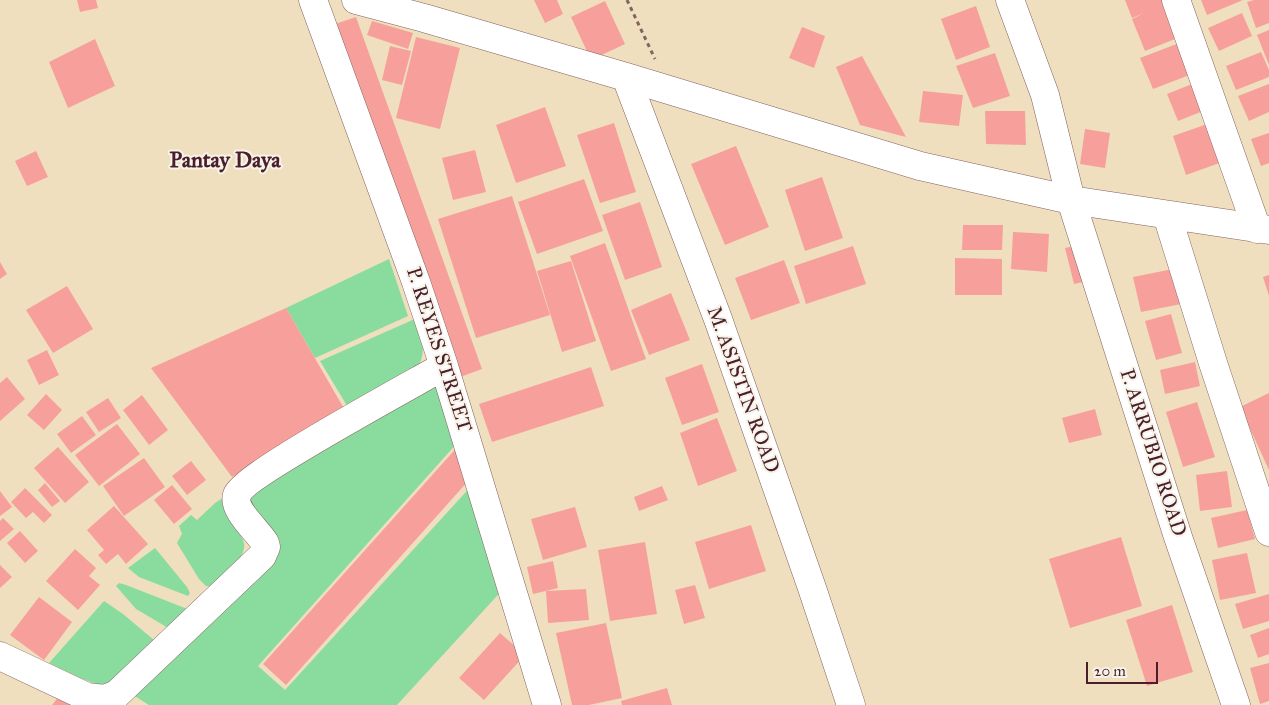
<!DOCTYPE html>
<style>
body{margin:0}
#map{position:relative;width:1269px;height:705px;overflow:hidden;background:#efdfbf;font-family:"IM FELL Great Primer",serif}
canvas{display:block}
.scale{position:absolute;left:1086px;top:662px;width:72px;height:22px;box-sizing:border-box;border:2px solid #4a1f2b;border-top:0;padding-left:6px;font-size:15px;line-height:18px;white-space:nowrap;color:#4a1f2b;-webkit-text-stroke:4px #f7f3e8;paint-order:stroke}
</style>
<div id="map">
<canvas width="1269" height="705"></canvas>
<div class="scale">20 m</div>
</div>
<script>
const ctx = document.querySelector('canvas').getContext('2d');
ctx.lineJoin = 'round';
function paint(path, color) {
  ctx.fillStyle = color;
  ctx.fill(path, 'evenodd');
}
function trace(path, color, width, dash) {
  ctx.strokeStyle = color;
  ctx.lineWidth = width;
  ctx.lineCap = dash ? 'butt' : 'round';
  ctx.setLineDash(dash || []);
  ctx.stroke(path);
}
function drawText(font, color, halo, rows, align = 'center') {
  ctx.font = font + ' "IM FELL Great Primer",serif';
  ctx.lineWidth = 4;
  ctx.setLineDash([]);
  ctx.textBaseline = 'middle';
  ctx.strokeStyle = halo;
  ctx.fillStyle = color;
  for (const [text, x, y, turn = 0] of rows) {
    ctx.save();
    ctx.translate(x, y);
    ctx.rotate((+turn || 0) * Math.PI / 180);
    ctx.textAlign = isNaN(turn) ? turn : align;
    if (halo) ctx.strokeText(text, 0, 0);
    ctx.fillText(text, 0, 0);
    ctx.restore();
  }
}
const green = new Path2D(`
 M389,259L408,316L315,358L286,308Z
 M417,318C422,335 427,351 418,367C414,373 360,403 349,409L320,361Z
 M440,384L458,442L258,666L285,690L475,482L507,585L397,705H149L133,695L280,546V542L249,504L250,497L263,484Z
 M227,495C228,508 231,518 236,529C239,534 243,538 244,543C247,557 224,577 214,587L206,586L199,579L177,543L182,534L179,526L191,515L197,520L215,503Z
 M155,548L187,587L190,593L188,596L139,577L128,568Z
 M119,583L126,585L190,610L170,629L136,609L116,586Z
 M104,601L123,614L154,640L108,688L80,678L49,663Z`);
const building = new Path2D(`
 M77,0H96L98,8L80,12Z
 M534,0H557L563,14L545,23Z
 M1125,0H1173L1185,35L1145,51L1132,19L1144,13L1132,18Z
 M1201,0H1243L1207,15Z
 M1254,0H1269V23L1256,28L1247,2Z
 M605,1L625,44L591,60L571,17Z
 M976,6L990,47L956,60L941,19Z
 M1242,13L1252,36L1219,51L1208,28Z
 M356,17L482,369L455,379L329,26Z
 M372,21L413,33L408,49L367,35Z
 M802,27L825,36L814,68L789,58Z
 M1269,30V65L1257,35Z
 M416,37L460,48L440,129L396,118Z
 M95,39L115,86L68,108L49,62Z
 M1187,40L1200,71L1153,89L1140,58Z
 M390,46L411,51L402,85L382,80Z
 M1261,52L1269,70V77L1236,90L1226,66Z
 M995,53L1010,96L973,108L956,66Z
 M862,56L906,137L860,125L836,67Z
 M1202,80L1213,107L1178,121L1167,94Z
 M1269,84V112L1249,121L1238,96Z
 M923,91L963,95L959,126L919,122Z
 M545,107L566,166L516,183L496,125Z
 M985,111H1025L1026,145L986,144Z
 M1213,122L1228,160L1186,175L1173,136Z
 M614,123L636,192L600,203L577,135Z
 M1085,129L1110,133L1105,168L1080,164Z
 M1269,133V163L1261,166L1251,139Z
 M736,146L769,227L725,245L691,164Z
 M475,150L486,192L453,200L442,158Z
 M36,151L48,177L27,186L15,161Z
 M822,177L843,238L805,251L785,190Z
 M584,179L603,231L537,254L518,202Z
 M512,196L550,315L476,338L438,219Z
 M640,202L662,267L625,280L602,215Z
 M963,225H1003L1002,250H962Z
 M1013,232L1049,234L1047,272L1011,269Z
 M605,243L646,359L611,371L570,256Z
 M1079,245L1088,281L1074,284L1065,248Z
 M853,246L866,284L806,304L794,266Z
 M955,258L1002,259V295H955Z
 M784,260L800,303L751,320L735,278Z
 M571,261L596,341L562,352L537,271Z
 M0,262L7,274L0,279Z
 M1173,269L1181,304L1141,312L1133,277Z
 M1269,275V296L1263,277Z
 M67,286L93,329L53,353L26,310Z
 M671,293L690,340L649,355L631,310Z
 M286,308L346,412L232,477L151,368Z
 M1171,314L1182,353L1156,360L1145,321Z
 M47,350L59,375L39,385L27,360Z
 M1195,362L1200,386L1165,394L1160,370Z
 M702,364L719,412L682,425L665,378Z
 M591,367L604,406L492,442L479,404Z
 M7,377L25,399L0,421V383Z
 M1269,393V470L1240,407Z
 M46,394L62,410L44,430L27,415Z
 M142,395L168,430L149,445L123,410Z
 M108,398L121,418L99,432L86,412Z
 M1197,402L1215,457L1183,467L1166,412Z
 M1095,409L1102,435L1069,443L1062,418Z
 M82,416L96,435L71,453L57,434Z
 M717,418L737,471L698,486L680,433Z
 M117,424L140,454L99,486L75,455Z
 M460,444L469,480L286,685L263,664Z
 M58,447L89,482L65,503L34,468Z
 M144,458L165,487L124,516L103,486Z
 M191,461L206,480L187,495L172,476Z
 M1227,471L1232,507L1200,511L1196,475Z
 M45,483L60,501L52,507L38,490Z
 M172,485L192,509L174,524L154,500Z
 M662,486L668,500L639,511L634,497Z
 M25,488L52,515L44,523L33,512L26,518L11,502Z
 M0,491L12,507L0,516Z
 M114,506L148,544L126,564L118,554L106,564L98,555L104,550L87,530Z
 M575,507L587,547L543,560L531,519Z
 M1247,510L1255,539L1218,548L1211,518Z
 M3,518L14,529L0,541V521Z
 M751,525L766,571L709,589L695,542Z
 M20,531L38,551L25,563L7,543Z
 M1121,537L1142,606L1070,628L1049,559Z
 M645,542L657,614L610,621L598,550Z
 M75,549L96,568L89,576L100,585L78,610L46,581Z
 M1247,553L1256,593L1220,600L1212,560Z
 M553,561L558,588L533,594L527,567Z
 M0,565L12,577L0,588Z
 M695,585L705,618L684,624L675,590Z
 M586,589L589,620L548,623L546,591Z
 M1269,594V621L1243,629L1235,604Z
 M39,597L72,622L44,660L10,635Z
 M1172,605L1193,672L1147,686L1126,620Z
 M606,623L622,698L589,705H572L556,633Z
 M1269,628V654L1258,658L1250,635Z
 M500,633L525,655L484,700L459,678Z
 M1269,663V701L1260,704L1250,668Z
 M667,688L672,705H622L621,701Z
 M60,695L72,705H52Z`);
const path = new Path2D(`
 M627,0L655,59`);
const minor = new Path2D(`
 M313,0L416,282L444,366L547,705
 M356,0L424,18L626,77L920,166L1071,200L1269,230
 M1010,0L1045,95L1071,200L1178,537L1236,705
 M1176,0L1257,229
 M626,77L718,319L812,588L851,705
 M1167,215L1213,363L1269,532
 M0,656L87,697L105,699L117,694L262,556L266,547L265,543C258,531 232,510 237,495C244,475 415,383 444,366`);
const streetNames = [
 ["P. REYES STREET",438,350,72],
 ["M. ASISTIN ROAD",742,390,70],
 ["P. ARRUBIO ROAD",1152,453,72]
];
const quarterNames = [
 ["Pantay Daya",225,162]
];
paint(green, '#89dc9e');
paint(building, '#f7a09b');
trace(minor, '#84625f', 29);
trace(path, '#84625f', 3, [4, 4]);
trace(minor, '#fff', 28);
drawText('20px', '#4a1f2b', '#f7f3e8', streetNames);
drawText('bold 22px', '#4a1f2b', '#f7f3e8', quarterNames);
</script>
